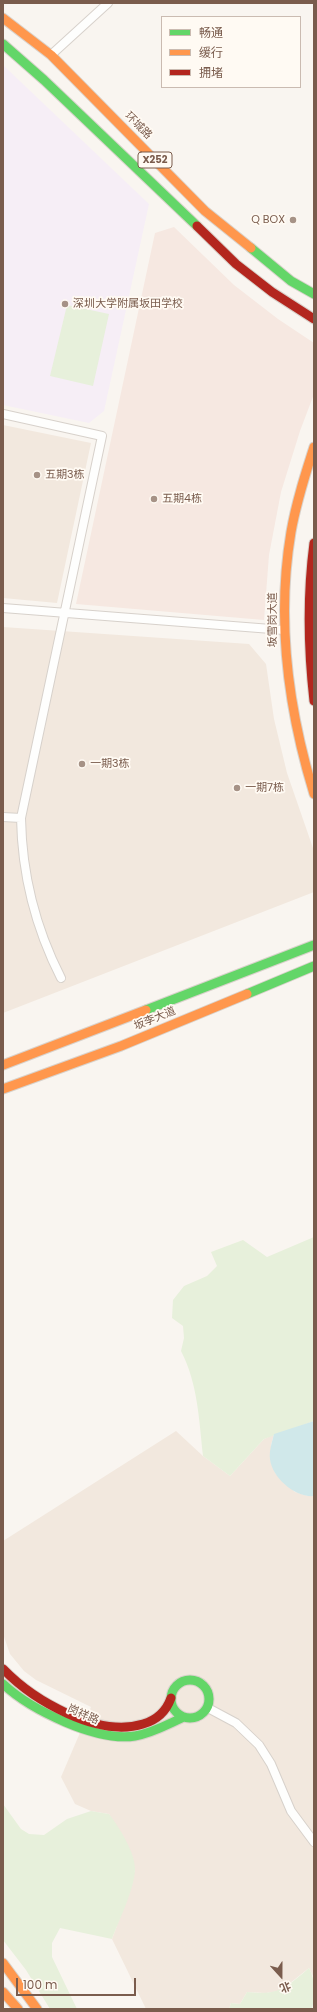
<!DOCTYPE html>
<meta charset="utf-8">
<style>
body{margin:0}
#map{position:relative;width:317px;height:2012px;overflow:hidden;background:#f9f5f0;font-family:Poppins,"Noto Sans SC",sans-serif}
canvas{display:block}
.frame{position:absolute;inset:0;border:4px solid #7a5c4d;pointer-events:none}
.legend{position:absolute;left:161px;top:16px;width:140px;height:72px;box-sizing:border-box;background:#fffaf3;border:1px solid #cabbb1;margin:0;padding:5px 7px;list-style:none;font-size:12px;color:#7a5c4d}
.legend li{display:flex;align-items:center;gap:8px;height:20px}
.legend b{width:20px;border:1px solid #cabbb1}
.north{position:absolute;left:261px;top:1956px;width:40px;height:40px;-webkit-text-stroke:3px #fffaf3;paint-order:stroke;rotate:159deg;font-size:11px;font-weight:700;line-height:16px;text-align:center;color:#7a5c4d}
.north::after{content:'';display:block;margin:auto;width:14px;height:18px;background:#7a5c4d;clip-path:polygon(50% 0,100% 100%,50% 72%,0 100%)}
.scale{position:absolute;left:16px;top:1978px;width:120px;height:18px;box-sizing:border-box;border:2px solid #7a5c4d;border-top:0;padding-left:5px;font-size:12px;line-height:14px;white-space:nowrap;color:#7a5c4d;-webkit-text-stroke:3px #fffaf3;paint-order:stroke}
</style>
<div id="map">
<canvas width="317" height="2012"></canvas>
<div class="frame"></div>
<ul class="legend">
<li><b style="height:5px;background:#63d668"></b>畅通</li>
<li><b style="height:5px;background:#ff974d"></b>缓行</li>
<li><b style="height:5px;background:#b3261e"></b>拥堵</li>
</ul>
<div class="north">北</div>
<div class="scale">100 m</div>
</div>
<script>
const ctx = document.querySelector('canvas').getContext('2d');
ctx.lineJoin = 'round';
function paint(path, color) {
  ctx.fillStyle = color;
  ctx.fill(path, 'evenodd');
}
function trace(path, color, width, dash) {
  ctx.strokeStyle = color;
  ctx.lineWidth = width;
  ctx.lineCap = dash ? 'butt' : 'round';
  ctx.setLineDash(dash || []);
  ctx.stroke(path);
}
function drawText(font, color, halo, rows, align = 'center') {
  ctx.font = font + ' Poppins,"Noto Sans SC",sans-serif';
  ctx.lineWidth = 3.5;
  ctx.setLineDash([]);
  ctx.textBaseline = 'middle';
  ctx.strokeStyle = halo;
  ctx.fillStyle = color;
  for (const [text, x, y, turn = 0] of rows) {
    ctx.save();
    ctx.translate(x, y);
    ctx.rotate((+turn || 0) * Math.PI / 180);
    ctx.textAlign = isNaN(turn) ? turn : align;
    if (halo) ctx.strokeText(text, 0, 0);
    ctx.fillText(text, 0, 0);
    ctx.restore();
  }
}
const residential = new Path2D(`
 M3,425L91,443L57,603L3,598Z
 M3,627L249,644L266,664L274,719L287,773L314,851V892L3,1013Z
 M176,1431L203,1456L230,1476L264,1439L274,1434L271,1445L275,1473L295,1492L308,1496H314V1978L309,1968L280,1991L266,1993L247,1992L240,2004L231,2003L229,2009H146L112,1939L127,1898L135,1870L109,1814L91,1811L75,1804L61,1777L91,1707L36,1680L24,1671L10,1654L3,1634V1541Z`);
const commercial = new Path2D(`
 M174,227L234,285L278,319L314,343V394L300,431L281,492L269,555L264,620L76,604L155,233Z`);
const education = new Path2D(`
 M3,65L149,204L104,411L89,423L3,405Z`);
const green = new Path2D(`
 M67,305L109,314L93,386L50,376Z
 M314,1237V1421L264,1439L230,1476L203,1456C199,1420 198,1384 181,1351L184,1338L183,1326L172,1318L173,1300L184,1286L207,1276L217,1266L211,1252L243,1240L267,1257Z
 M3,1804L21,1829L29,1834L44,1835L67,1819L91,1811L109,1814C119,1827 136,1854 135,1870C134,1890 119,1920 112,1939L60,1928L52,1943V1957L77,2009H50L26,1970L3,1940Z
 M309,1968C316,1981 315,1995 312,2009H229L231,2003L240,2004L247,1992C281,1995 284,1989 309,1968Z`);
const water = new Path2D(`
 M314,1421V1496C296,1498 272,1478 270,1459C269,1451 272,1442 274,1434Z`);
const street = new Path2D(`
 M51,55L108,3
 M3,414L102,436L21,818C22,875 35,927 61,978
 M3,608L284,630
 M3,817L21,818
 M208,1708L236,1723L259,1745L271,1764L291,1811L314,1842`);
const fast = new Path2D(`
 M3,44L44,80L197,226
 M251,248L291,281L314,294
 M247,994L314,966
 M146,1010L314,945
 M171 1699a19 19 0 1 1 38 0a19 19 0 1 1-38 0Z
 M3,1684C31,1710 97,1742 135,1736C153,1733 168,1724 184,1717`);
const slow = new Path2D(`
 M3,18L51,55L205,211L251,248
 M314,447C305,475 296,503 291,532C276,621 288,709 314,794
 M3,1065L146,1010
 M3,1089L121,1046L247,994
 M3,1963L37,2009
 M3,1992L18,2009`);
const jam = new Path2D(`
 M197,226L236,264L272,292L314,319
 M314,543C307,596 308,648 314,701
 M3,1669C34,1701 98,1738 143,1724C157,1720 166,1712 171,1698`);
const markers = [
 [293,220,4,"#a69286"],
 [65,304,4,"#a69286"],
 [37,475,4,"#a69286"],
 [154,499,4,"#a69286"],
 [82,764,4,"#a69286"],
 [237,788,4,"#a69286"]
];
const shields = [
 [155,160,34]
];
const shieldNames = [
 ["X252",155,160]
];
const streetNames = [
 ["环城路",138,126,45],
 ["坂雪岗大道",273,620,-90],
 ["坂李大道",155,1019,-22],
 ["岗祥路",83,1715,23]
];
const poiNames = [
 ["Q BOX",285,220,"right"],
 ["深圳大学附属坂田学校",73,304],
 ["五期3栋",45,475],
 ["五期4栋",162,499],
 ["一期3栋",90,764],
 ["一期7栋",245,788]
];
paint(residential, '#f2e8de');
paint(commercial, '#f6e8e1');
paint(education, '#f6eef6');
paint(green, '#e7f0db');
paint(water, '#d0e8ea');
trace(street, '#d7d1cb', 10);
trace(fast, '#d9d2cb', 11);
trace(slow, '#d9d2cb', 11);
trace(jam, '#d9d2cb', 11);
trace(street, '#fefefd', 8);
trace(fast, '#63d668', 9);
trace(slow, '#ff974d', 9);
trace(jam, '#b3261e', 9);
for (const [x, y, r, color] of markers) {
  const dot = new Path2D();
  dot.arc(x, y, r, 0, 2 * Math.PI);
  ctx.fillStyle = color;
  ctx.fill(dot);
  trace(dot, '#fffaf3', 1.5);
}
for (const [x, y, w] of shields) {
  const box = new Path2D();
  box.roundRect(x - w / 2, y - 8, w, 16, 3);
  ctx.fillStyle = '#fffaf3';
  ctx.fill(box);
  trace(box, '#7a5c4d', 1);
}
drawText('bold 10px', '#7a5c4d', null, shieldNames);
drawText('11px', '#7a5c4d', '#fffaf3', streetNames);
drawText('11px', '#7a5c4d', '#fffaf3', poiNames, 'left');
</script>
